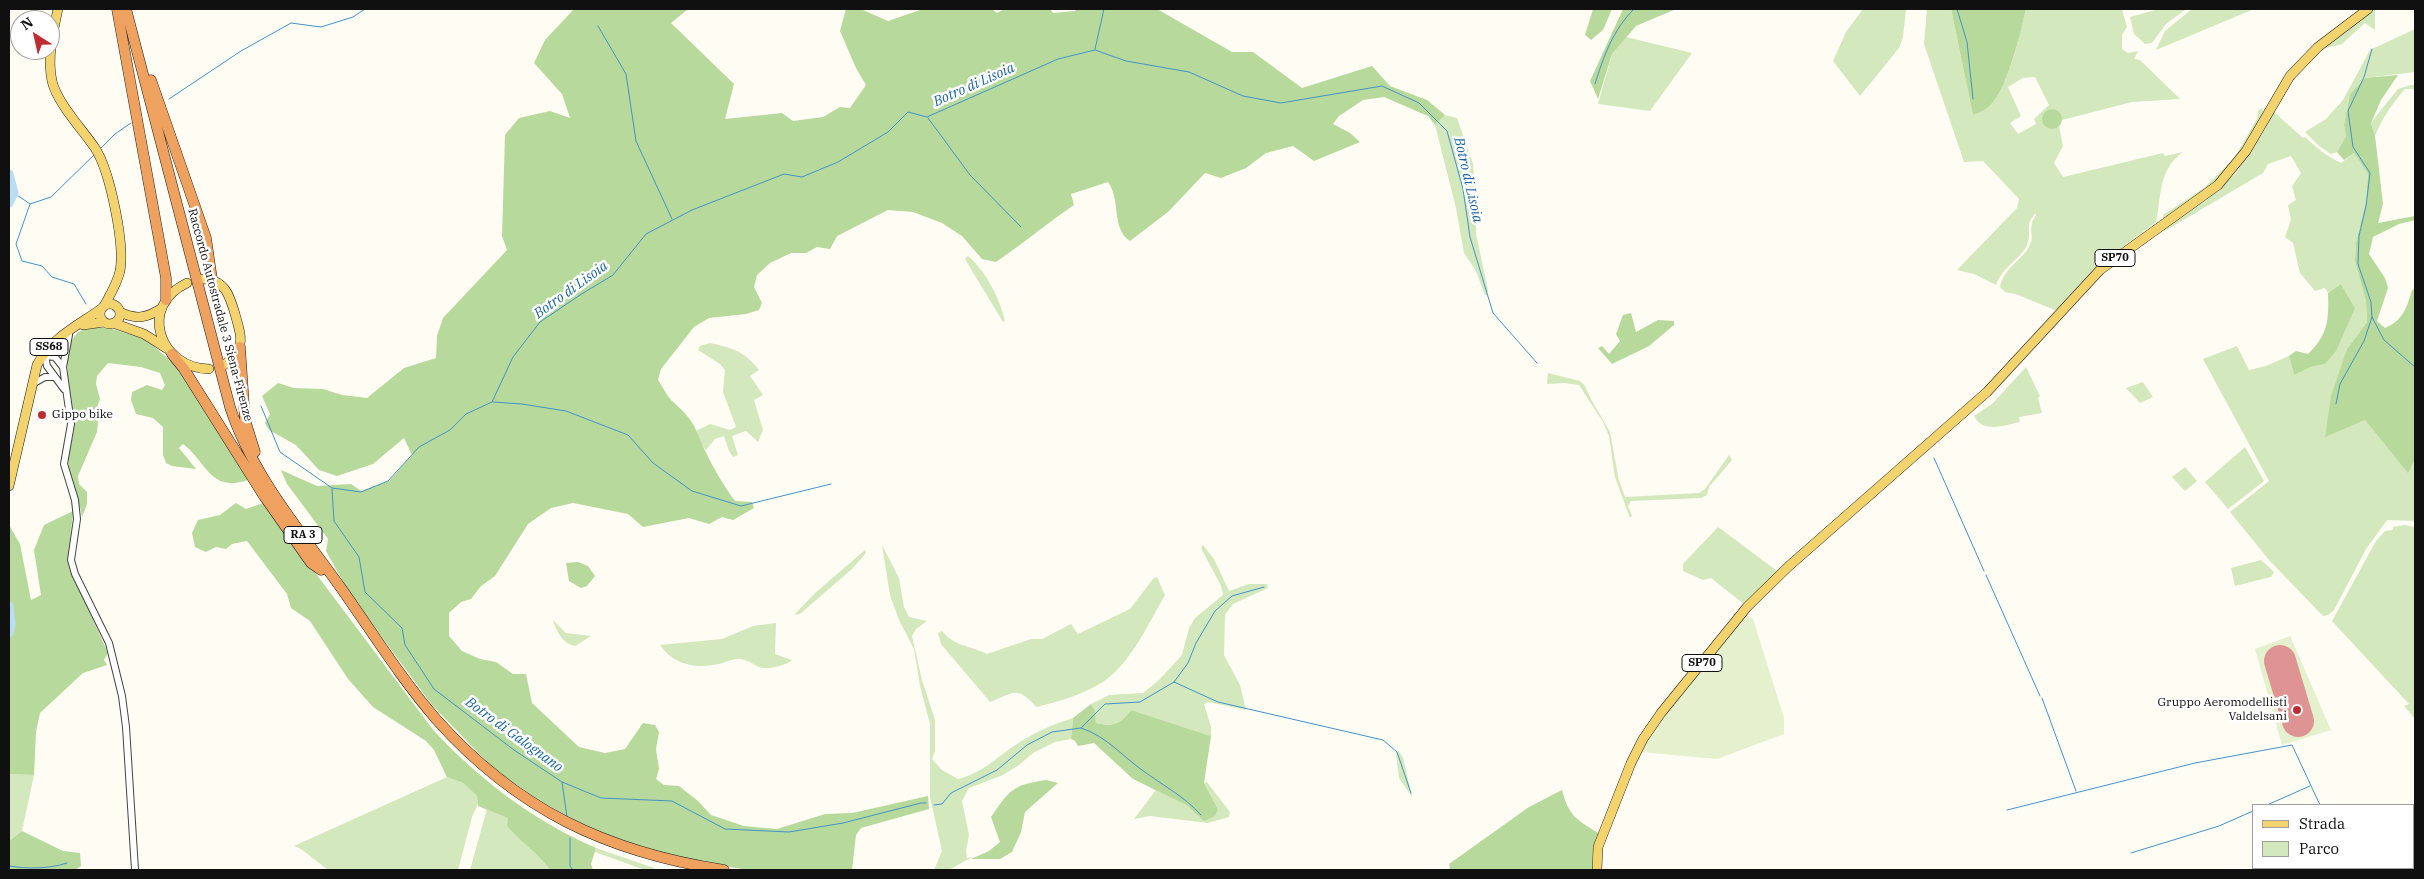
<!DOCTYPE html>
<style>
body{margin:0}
#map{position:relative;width:2424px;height:879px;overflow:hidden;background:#fffcf3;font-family:"IBM Plex Serif",serif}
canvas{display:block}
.frame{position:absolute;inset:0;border:10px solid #101010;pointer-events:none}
.legend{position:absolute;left:2252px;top:804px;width:162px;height:65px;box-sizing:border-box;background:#fff;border:1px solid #9f9f9f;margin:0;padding:6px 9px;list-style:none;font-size:15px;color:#101010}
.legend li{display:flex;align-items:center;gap:10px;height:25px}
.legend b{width:25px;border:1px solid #9f9f9f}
.north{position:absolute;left:10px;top:10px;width:50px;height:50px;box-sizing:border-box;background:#fff;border:1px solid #9f9f9f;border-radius:50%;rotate:325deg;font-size:14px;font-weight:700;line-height:20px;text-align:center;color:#101010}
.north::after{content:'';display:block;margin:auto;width:18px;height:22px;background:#bc2c32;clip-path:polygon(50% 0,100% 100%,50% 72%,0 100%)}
</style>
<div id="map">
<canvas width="2424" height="879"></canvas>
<div class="frame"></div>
<ul class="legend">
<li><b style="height:6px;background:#f3d36e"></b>Strada</li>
<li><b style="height:14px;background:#d3e8bd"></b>Parco</li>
</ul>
<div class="north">N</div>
</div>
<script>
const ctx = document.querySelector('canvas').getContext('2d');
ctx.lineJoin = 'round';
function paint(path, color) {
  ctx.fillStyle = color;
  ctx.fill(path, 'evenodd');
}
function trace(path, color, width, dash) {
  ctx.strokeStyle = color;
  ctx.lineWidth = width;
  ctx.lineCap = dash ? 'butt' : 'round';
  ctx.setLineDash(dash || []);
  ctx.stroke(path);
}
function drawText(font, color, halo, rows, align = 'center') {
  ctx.font = font + ' "IBM Plex Serif",serif';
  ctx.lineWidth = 5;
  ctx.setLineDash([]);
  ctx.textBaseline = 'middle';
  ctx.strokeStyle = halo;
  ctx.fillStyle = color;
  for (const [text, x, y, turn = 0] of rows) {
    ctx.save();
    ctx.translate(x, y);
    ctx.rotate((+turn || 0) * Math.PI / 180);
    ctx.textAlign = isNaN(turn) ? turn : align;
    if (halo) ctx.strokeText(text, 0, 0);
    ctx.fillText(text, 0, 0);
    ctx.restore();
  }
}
const green = new Path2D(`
 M1863,9H1906L1903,37L1899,48L1860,96L1833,61L1846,32Z
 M1927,9H1951L1973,115L2005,81L2014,56L2026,9H2122L2127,27L2122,35V49L2128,53L2138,51L2134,59L2140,60L2180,99L2132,102L2058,121L2063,146L2054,163L2063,177L2163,153L2165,156L2183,152C2178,156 2172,161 2169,167C2159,182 2160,205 2156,222L2115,253L2057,311L2016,294L2005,292L2000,287C2004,266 2025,260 2031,242C2033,236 2030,229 2032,223C2033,218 2036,217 2036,213C2023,226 2033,230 2027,245C2020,260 2002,267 1996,285L1974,274L1957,270L2017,208L2019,199L1983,161L1964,162L1924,44ZM2035,77L2049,105L2034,119L2036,124L2018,134L2010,123L2021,116L2008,87L2023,78Z
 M2159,9H2186L2166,24L2152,43L2145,44L2134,34L2130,17Z
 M2192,9H2254L2156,50L2165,31Z
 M2373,9H2375V30L2365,23L2342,44L2322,49Z
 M2415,29V72L2365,78L2350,94L2344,125L2346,136L2337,152L2331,154L2319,146L2305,132L2326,119L2343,100L2370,50Z
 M1626,37L1692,53L1650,111L1598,104L1612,54Z
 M2411,85H2415V89H2405C2392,104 2382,118 2375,136L2371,123L2373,120L2398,89Z
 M2262,108L2264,114L2240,155L2206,192L2163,220V215L2204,188L2235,157L2258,117V111Z
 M2274,112L2303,138L2305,137C2317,148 2326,156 2341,163L2354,153L2368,174L2366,201L2356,242L2355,261L2366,301L2367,322L2347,349L2325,436L2365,420L2408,472L2415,460V521L2387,520L2366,549L2334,610L2328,615L2323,616L2269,560L2230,512L2269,481L2203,359L2237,346L2249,370L2266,366L2289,356L2294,375L2311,367L2325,364L2355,308L2341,284L2328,293L2325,288L2315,291L2300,273L2293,243L2285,237L2291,220L2288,205L2296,200L2292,186L2301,173L2291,156L2268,164L2263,173L2163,232L2165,227L2203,202L2235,174L2262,134Z
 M1445,115L1457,118L1473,164L1476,198V234L1488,290L1487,295H1485L1476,271L1464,253L1456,208L1435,125Z
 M968,256C986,271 1000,299 1005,321L1003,322L965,259Z
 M710,343C733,348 744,351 759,370L750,376L763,395L754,400L763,430L758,442L746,431L732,436L738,455L733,457L729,451L724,436L715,439L706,450L698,439L696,431L710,424L730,430L736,427L723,392L725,370L720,364L698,350L700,346Z
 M2026,367L2040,396L2038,398L2042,413L2019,417L2020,422C2005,425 1983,434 1974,416L1993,403Z
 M1548,373L1580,381L1585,386L1592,401L1610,432L1619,481L1625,497L1699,493L1705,489L1729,455L1732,460L1709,487L1707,495L1701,498L1631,501L1628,506L1632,516L1630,518L1615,477L1609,436L1603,422L1579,385L1564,383L1547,384Z
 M2143,382L2153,397L2140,403L2126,388Z
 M2245,447L2264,481L2228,509L2205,482Z
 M2185,467L2197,481L2185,491L2172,477Z
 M2404,525L2415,527V719L2404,706L2409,704L2332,621L2376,541L2385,531L2393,530V527Z
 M1718,527L1777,571L1745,605L1711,578L1703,580L1683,571V564Z
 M882,545L899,578L904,607L909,617L927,621L916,629L912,636L922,680L935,720V751L932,759L942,770L958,779C984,772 993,760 1014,746C1033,733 1051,725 1073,718L1071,739L1055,742L1033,753L1019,765L1003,775L969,788L962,801L969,835L966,851L967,858L972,857L949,870H934L942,851L930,797V724L920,686L914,649L899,620L890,595Z
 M1203,545L1214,559L1229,591L1249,584H1267L1268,588L1233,604L1225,615L1224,655L1240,685L1246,710L1208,702L1204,704L1211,727V736L1131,710C1121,724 1113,727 1096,723L1095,712L1091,704L1109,695L1143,693L1159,680L1182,655L1189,628L1195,618L1223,595L1221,586L1201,548Z
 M865,550L866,553L852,569L800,614L794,615L815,593Z
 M2261,560L2274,572L2271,577L2235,586L2231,568Z
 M1157,577L1165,595C1150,621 1136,652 1114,673C1096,691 1059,702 1036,707C1017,685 1014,693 990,702L941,644L938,633L942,631C955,647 969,645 987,654L1031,639H1042L1071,624L1078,634L1130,609L1153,579Z
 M553,620L566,633L591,636L575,646C563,644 556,631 553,620Z
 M776,623L775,654L792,660C787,665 771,669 763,668C756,667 749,660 741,659C734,658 729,661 723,663C699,669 675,667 660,645L722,639L753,626Z
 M1398,750L1403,758L1412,797L1399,778L1396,753Z
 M9,774L34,775L22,831L9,841Z
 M447,777L463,783L477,796L478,804L472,817L458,870H328L301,849L294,846Z
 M1207,782L1230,812L1229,817L1208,823L1150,816L1134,819L1156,790L1188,806L1204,820L1218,809L1204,783Z
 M487,809L509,818L507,826C520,842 538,853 550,870H470Z
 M596,848L654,868V870H645L595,852Z`);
const forest = new Path2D(`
 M574,9H688L671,23L734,84L725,119L782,113L793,121L823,117L840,107L850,108L866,85L856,68L840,31L846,9L863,10L888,21L923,9H992L997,13L1004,9H1050L1053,13L1075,11L1076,9H1157L1232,52H1253L1302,88L1372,66L1390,86L1427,100L1445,115L1435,125L1428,116L1384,97L1363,100L1339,116L1333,124L1350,133L1360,142L1314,161L1293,146L1266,153L1246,168L1221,178L1205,173L1168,212L1130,241C1111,229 1121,199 1108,182L1071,194L1074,205C1047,223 1023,244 996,262L982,259L962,236L942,223L913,212L888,210L837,236L830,249L817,247L806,253H791L770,263L757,275L754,287L762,303L759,310L746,314L709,318L694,327L661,369L658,380C662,386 666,394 671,400C680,408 691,418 696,430C706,455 719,479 735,501L752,502L754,508L733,520L722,517L709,524L689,518L643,527L628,514L573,503L551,508L528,524L495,576L481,586L471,599L461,602L449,613V636L462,651L480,659L496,662L513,674H526L532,703L579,747L605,753L625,749L643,723L655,725L659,732L656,749L659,769L656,779L664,785L679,786L698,801L711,815L744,826L777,829L825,814L852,813L928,796L929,809L861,828L856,835L852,870H748L677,858L601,834L540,801L495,770L432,705L350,594L326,551L328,539L287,484L281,470L317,486L351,484L361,491L389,481L412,455L404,438L373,464L337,476L319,470L296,445L269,430L265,423L270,414L262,396L278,383L294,388L323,389L342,395L367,398L404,368L436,358L437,336L443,318L507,250L502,236L505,135L519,118L550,111L570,118L562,94L534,63L545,40Z
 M1593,9H1612L1603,30L1591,40L1585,35Z
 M1623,9H1676L1636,26L1612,54L1598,99L1590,81Z
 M1951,9H2026C2020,34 2007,93 1987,108C1983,111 1977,113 1973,115Z
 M2398,75L2381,100L2371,123L2375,136L2383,204L2378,223L2415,216V220L2399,224L2373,237L2369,254L2385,278L2388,288L2377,321L2385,328C2402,321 2407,308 2412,290L2415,289V460L2408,473L2365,420L2325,437L2331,396L2347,349L2367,322L2366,301L2355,261L2356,242L2366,201L2368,174L2354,153L2344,160L2337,152L2346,136L2344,125L2350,94L2365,78Z
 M2042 119a10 10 0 1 1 20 0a10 10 0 1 1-20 0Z
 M2341,284L2355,308L2336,351L2325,364L2311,367L2294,375L2289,356L2296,351L2308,354C2328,335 2329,320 2328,293Z
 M1631,313L1636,332L1658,320L1674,321V325L1649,346L1612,364L1598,348L1602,346L1609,354L1620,341L1616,334L1623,315Z
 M109,328L145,339L177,366L248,480C210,493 207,462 183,444L179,448L196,469L172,466L166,463L163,455V427L153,418L136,414L131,400L132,392L147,385L162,390L165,385L160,373L141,367L108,363L97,376L96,384L100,399L96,410L98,422L97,432L78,476L79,484L87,492V504L82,517C80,500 71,486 69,469C66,452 76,436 74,420C72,399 55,336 86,329C93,327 102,328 109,328Z
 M236,503L246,509L263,503L434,731C481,781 534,821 596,848L591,864L593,870H550C538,853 520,842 507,826L508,818L478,806L477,796L463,783L447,777L434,750L426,741L373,707L348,679L310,621L291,608L287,594L247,541L232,544L226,549L216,547L206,552L195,547L192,533L198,520L220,515Z
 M73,511L68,564L108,653L104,660L107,665L83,673L40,713L36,732L34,775L9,774V525L20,544L31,600L41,595L34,550L44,525Z
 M578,562L588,566L595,576L587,586L581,588L569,581L566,563Z
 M1091,704L1095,711L1096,723C1113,727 1121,724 1131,710L1211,736L1204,783L1218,809L1215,816L1204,821L1188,806L1133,779L1094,743L1078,746L1075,741L1071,739L1073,718Z
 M1046,780L1058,783L1025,812L1021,832L1012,852L1000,859H971L989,851L1000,842L991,817C1010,790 1012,785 1046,780Z
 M1562,790C1569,817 1577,820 1600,834L1593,848L1592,870H1448L1450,868L1449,864L1529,807Z
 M22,831L63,851L80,853L81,866L75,870H9V841Z`);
const pitch = new Path2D(`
 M1746,613L1753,619L1784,718V734L1717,759L1641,752L1652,732Z
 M2290,636L2331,730L2282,745L2255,649Z`);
const stream = new Path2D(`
 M1957,9L1967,42L1973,99
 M598,26L626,74L636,141L672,219
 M1095,49L1104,9
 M1595,84C1604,55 1613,30 1634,9
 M169,99L241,51L291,23L321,27L353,17L365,9
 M928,118L970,175L1021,227
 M99,150L115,134L131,123
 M14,193L30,204L16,244L22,261L42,266L52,277L74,284L86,304
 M30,204L51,197L95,154
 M2372,317L2384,340L2415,367
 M493,402L522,404L566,411L628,435L653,463L692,491L741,506L831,484
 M2336,404L2340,384L2364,341L2372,317L2371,302L2358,264L2359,236L2366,206L2370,173L2353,147L2348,111L2364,77L2372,49
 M261,406L280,452L332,488L361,492L388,481L419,447L450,430L466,414L492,402L513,357L540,322L580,295L613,275L646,234L692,210L784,174L802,177L838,162L888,132L908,112L927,117L1058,59L1095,50L1126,61L1189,72L1243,96L1281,103L1382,86L1419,103L1447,131L1463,189L1470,237L1493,313L1537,363
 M1934,458L1984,571
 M332,489L334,521L359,557L365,592L402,628L405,645L434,689L514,750L562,782L601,798L672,801L725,829L789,832L843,823L921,803H926
 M1986,575L2040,696
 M1174,682L1218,702L1383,740L1397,752L1411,793
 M2042,698L2076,791
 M1081,728C1106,736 1121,755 1142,770C1162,785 1184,796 1201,815
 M562,782L567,817
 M934,805L942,804L951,793L997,770L1027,745L1052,732L1081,728L1105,704L1140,702L1174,682L1188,663L1196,643L1215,611L1232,596L1264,587
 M2267,805L2310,786
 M2007,810L2195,763L2292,745L2320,805
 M570,838V866L573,870
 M2131,853L2219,826L2253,811
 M9,866C28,869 49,869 67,863
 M2387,868L2390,870
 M2284,870L2290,868`);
const river = new Path2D(`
 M9,174L14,193L9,203
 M9,606L11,624L9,633`);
const runway = new Path2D(`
 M2280,661L2298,721`);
const minor = new Path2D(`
 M69,335L63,367L71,424L64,464L75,500L77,519L71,560L75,574L109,643L122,696L126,727L135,870
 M45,356L47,366L64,389
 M45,356L55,357L62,366
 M36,382L45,377H55`);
const major = new Path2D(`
 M58,9C53,32 47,57 52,81C57,103 83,130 95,148C110,171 125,244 120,271C117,284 110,295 104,306
 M201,279C227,278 231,300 237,321C239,329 242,337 240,344C238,354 231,360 224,365
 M187,283C138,306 159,368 209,369
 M100 314a10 10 0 1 1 20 0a10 10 0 1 1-20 0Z
 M120,312C136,320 147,318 162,308
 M113,323L144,334L166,348
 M83,325L104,322
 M9,486L37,365C51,338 77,326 101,309
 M1597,870L1598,847L1631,763L1643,739L1661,713L1747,607L1789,566L1987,392L2100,270L2218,185L2246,151L2290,76L2318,47L2368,9`);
const highway = new Path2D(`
 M117,9L166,278V300
 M126,9L230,407C251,472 297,527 336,581C369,627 399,676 436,719C516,809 606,852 724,870
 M151,80L206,238L212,279
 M240,347L245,420L255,452
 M172,354L184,369L264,496L311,563L321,570`);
const markers = [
 [42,415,5,"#bc2c32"],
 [2297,710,5,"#bc2c32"]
];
const shields = [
 [2115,258,40],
 [49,347,38],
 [303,535,38],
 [1702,663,40]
];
const shieldNames = [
 ["SP70",2115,258],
 ["SS68",49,347],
 ["RA 3",303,535],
 ["SP70",1702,663]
];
const streetNames = [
 ["Raccordo Autostradale 3 Siena-Firenze",220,315,75]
];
const poiNames = [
 ["Gippo bike",52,415],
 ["Gruppo Aeromodellisti",2287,703,"right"],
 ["Valdelsani",2287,717,"right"]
];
const waterNames = [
 ["Botro di Lisoia",974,85,-24],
 ["Botro di Lisoia",1468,180,77],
 ["Botro di Lisoia",571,290,-36],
 ["Botro di Galognano",514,735,36]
];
paint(green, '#d3e8bd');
paint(forest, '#b8d99c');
paint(pitch, '#e4f0ce');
trace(stream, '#4293c9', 1);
trace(river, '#b9def4', 9);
trace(runway, '#de9492', 32);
trace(minor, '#434343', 8);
trace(major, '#212121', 10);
trace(highway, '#212121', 11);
trace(minor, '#fff', 6);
trace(major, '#f3d36e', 9);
trace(highway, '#efa160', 10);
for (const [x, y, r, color] of markers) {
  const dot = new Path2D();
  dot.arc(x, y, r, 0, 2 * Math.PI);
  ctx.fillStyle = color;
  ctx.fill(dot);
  trace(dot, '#fff', 2);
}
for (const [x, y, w] of shields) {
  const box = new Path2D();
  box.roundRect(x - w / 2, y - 8.5, w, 17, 4);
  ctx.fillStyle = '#fff';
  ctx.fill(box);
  trace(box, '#101010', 1);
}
drawText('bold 11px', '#101010', null, shieldNames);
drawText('12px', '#101010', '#fff', streetNames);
drawText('12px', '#101010', '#fff', poiNames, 'left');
drawText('italic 14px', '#1c659e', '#fff', waterNames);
</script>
